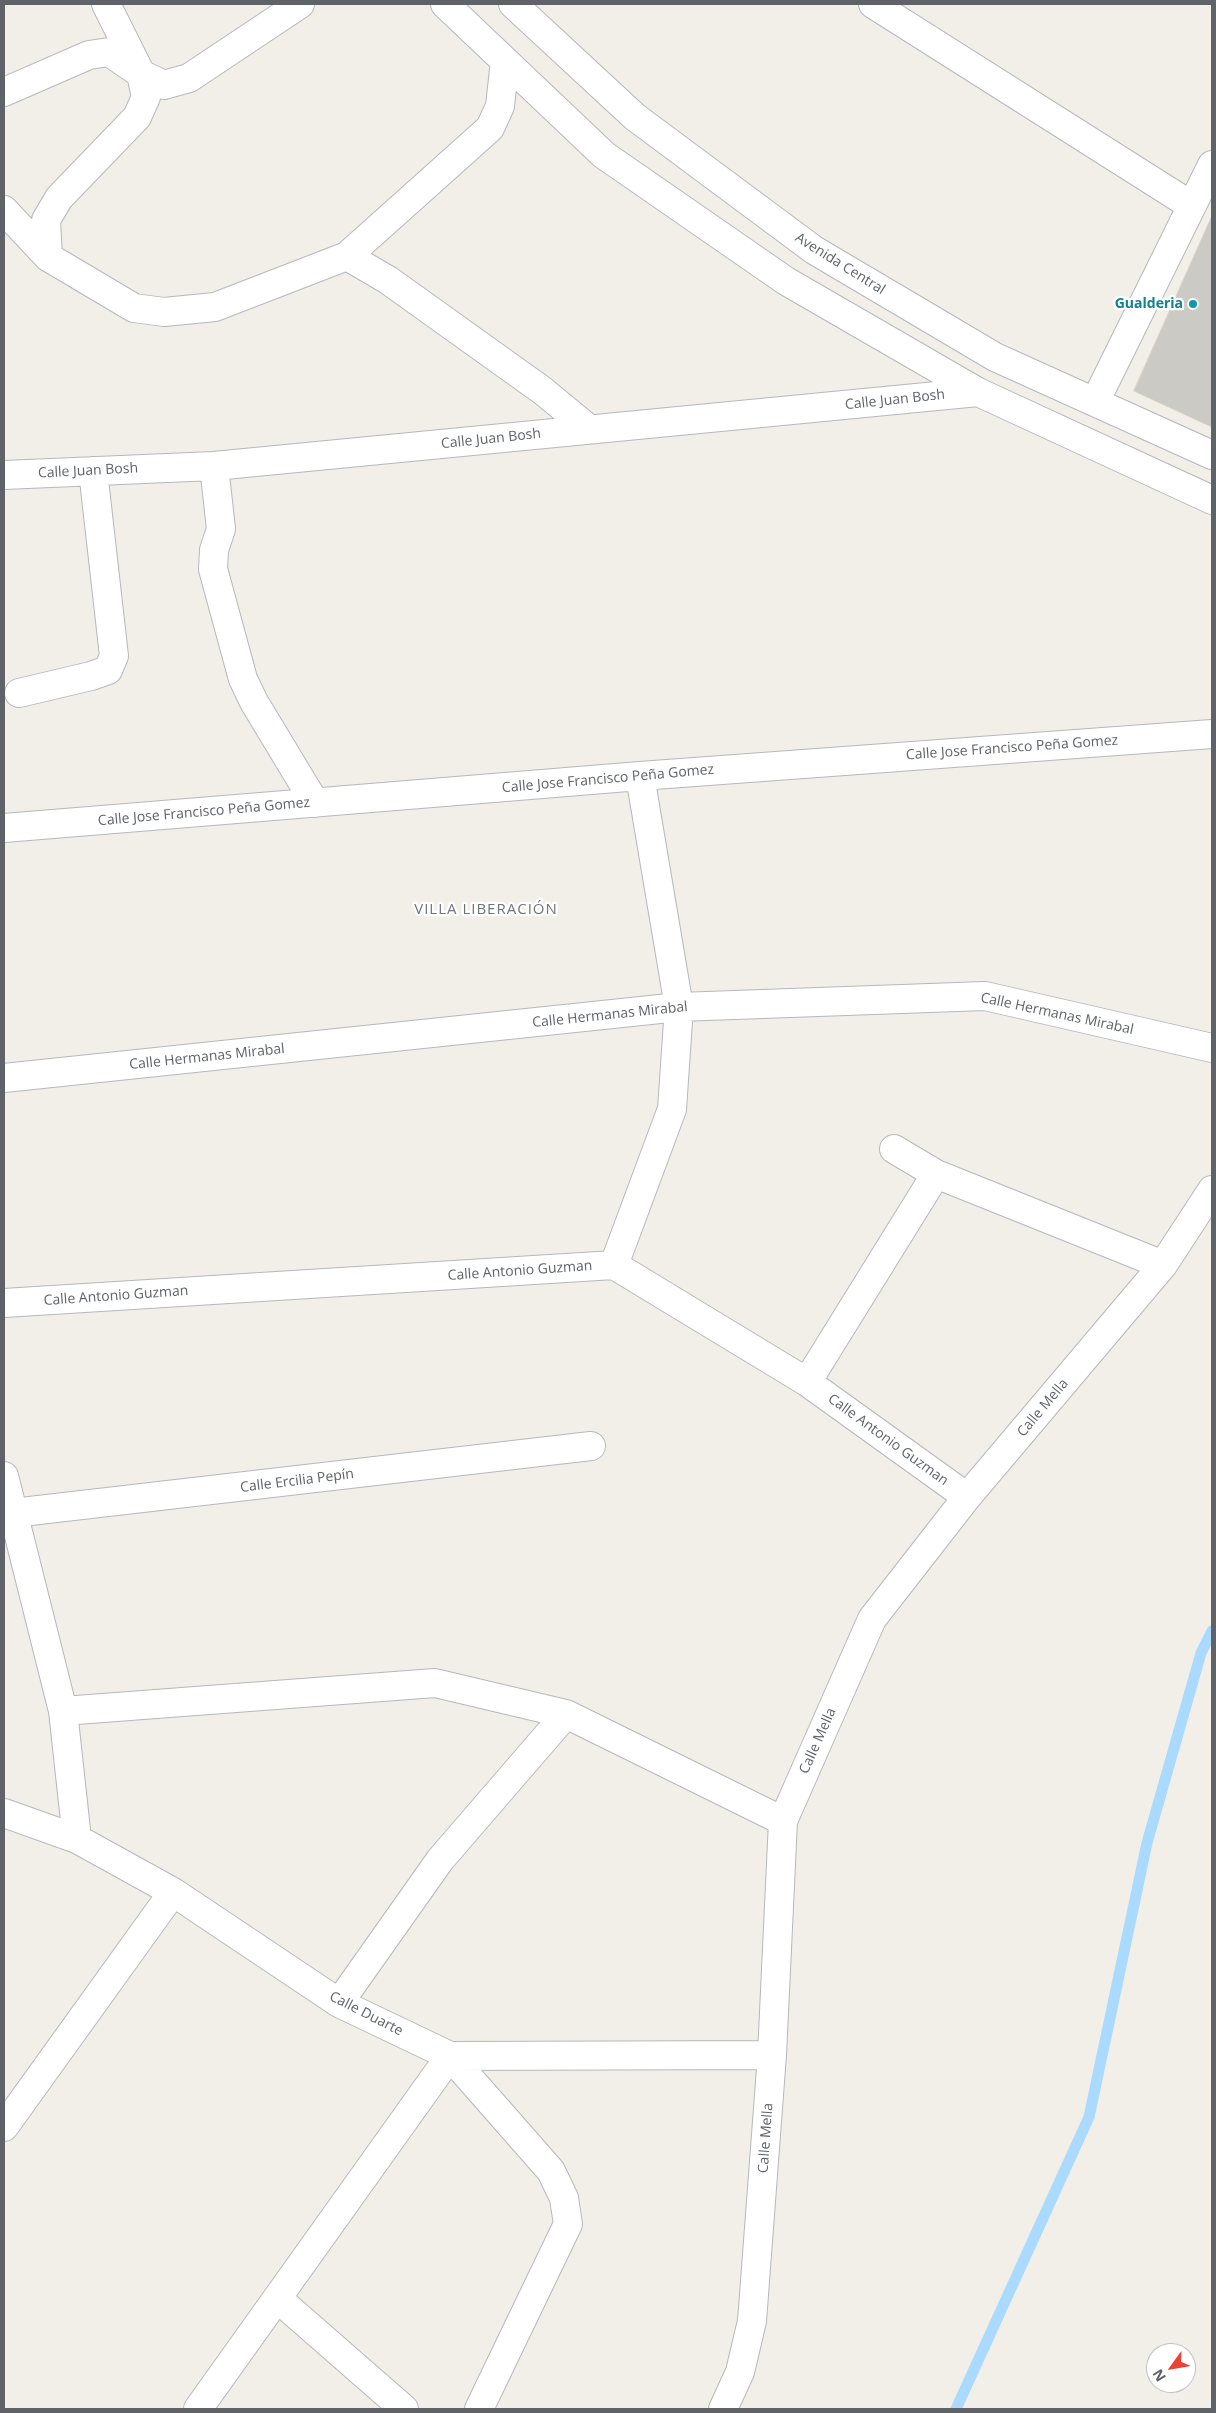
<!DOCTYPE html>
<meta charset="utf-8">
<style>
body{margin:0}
#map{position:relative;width:1216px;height:2413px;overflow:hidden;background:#f1efe8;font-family:"Open Sans",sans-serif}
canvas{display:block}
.frame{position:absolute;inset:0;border:5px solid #5f6368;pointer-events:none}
.north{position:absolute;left:1146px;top:2343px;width:50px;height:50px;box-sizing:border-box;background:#fff;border:1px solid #bfc1c3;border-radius:50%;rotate:238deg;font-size:14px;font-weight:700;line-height:20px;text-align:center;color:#5f6368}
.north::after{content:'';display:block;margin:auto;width:18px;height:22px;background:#ea4335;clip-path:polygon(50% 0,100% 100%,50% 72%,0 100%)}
</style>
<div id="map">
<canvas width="1216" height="2413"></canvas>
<div class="frame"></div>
<div class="north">N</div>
</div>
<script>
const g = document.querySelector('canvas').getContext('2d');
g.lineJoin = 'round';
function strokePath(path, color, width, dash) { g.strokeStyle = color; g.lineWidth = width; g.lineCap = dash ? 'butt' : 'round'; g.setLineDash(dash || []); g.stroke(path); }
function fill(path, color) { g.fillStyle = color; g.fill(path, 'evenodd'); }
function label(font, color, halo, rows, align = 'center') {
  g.font = font + ' "Open Sans",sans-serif'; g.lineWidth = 4.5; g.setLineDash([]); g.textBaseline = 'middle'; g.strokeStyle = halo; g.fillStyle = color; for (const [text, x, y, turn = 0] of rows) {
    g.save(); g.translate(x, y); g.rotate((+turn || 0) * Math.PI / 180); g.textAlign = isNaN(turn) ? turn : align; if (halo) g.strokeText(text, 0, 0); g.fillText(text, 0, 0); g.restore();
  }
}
const stream = new Path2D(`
 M956,2409L1089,2117L1147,1843L1201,1653L1212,1631`);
const building = new Path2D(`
 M1212,216V427L1134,391Z`);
const minor = new Path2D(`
 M106,4L141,74L164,85L189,78L300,4
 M445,4L604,155L786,281L978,392L1212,500
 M513,4L635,117L814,250L995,357L1212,455
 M873,4L1192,206
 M4,92L89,55L109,52L141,74L146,97L137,117L59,198L46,220L48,257
 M4,210L48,257L134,308L164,312L215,307L347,256L388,280L543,391L589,429
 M347,256L490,128L500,106L505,61
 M1095,402L1212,165
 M214,466L221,529L214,550L213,569L243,679L254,702L315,803
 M4,475L214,466L978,392
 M19,693L91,676L108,670L114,656L93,471
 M4,828L640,776L1212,734
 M4,1078L679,1007L985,996L1212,1048
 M894,1149L936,1174L1163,1265
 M614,1265L672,1109L679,1007L640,776
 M4,1303L614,1265L807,1382L967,1497
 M807,1382L936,1174
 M4,1476L63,1711L77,1839
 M4,1514L591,1446
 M63,1711L435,1683L566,1714L783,1821
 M4,1813L77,1839L173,1892L339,2003L450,2056L772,2055
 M339,2003L440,1860L566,1714
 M4,2127L173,1892
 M277,2298L404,2409
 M198,2409L450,2056L551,2171L564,2198L568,2224L479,2409
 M723,2409L740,2372L752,2321L772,2055L783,1821L872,1619L967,1497L1163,1265L1212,1190`);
const markers = [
 [1193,304,5,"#0f9aa8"]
];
const streetNames = [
 ["Avenida Central",840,264,32],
 ["Calle Juan Bosh",895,400,-6],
 ["Calle Juan Bosh",491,439,-6],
 ["Calle Juan Bosh",88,471,-3],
 ["Calle Jose Francisco Peña Gomez",1012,748,-4],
 ["Calle Jose Francisco Peña Gomez",608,779,-5],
 ["Calle Jose Francisco Peña Gomez",204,812,-5],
 ["Calle Hermanas Mirabal",1057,1014,12],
 ["Calle Hermanas Mirabal",610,1015,-6],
 ["Calle Hermanas Mirabal",207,1057,-6],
 ["Calle Antonio Guzman",520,1271,-4],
 ["Calle Antonio Guzman",116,1296,-4],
 ["Calle Mella",1043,1408,-50],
 ["Calle Antonio Guzman",888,1440,36],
 ["Calle Ercilia Pepín",297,1481,-7],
 ["Calle Mella",818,1741,-66],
 ["Calle Duarte",366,2014,27],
 ["Calle Mella",766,2138,-86]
];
const cultureNames = [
 ["Gualderia",1183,304]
];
const neighbourhoodNames = [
 ["VILLA LIBERACIÓN",486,910]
];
strokePath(stream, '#aadaff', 11);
fill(building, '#cccac5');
strokePath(building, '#d6d1c6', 1);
strokePath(minor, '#b5b8bc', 30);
strokePath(minor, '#fff', 28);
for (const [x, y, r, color] of markers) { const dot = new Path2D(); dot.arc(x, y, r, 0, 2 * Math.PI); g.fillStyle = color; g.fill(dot); strokePath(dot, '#fff', 2); }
label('14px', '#5f6368', '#fff', streetNames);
label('bold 14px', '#0d838f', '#fff', cultureNames, 'right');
g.letterSpacing = '1px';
label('15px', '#70757a', '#fff', neighbourhoodNames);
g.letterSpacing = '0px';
</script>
